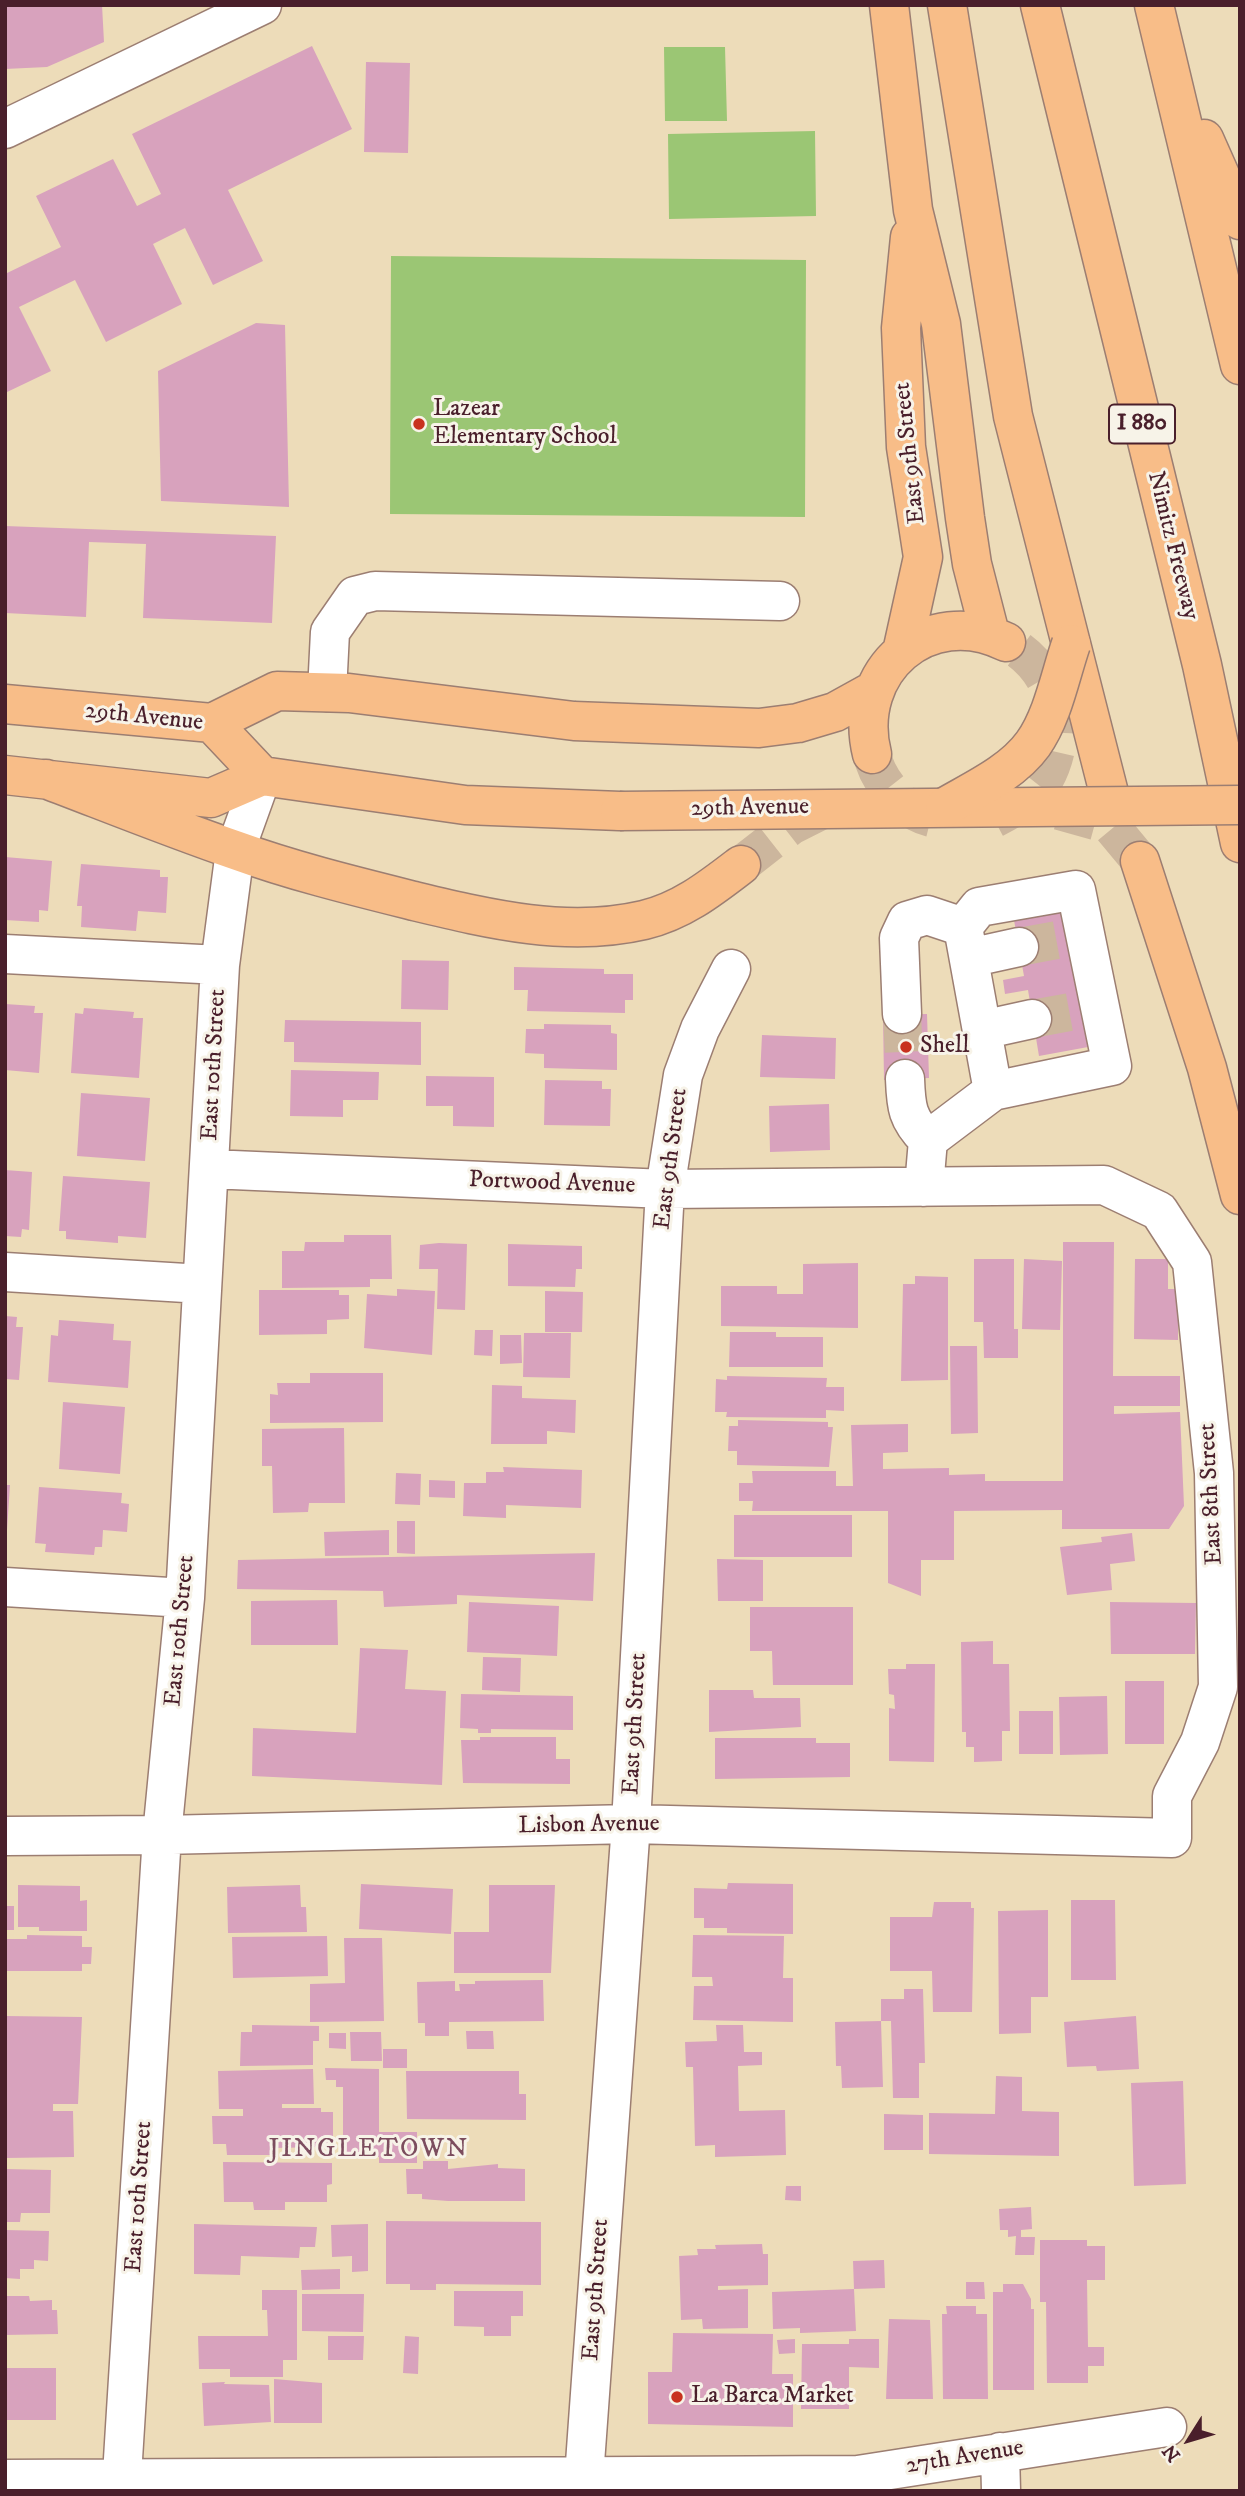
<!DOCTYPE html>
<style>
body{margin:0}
#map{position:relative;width:1245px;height:2496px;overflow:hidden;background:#eddcb9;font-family:"IM FELL DW Pica",serif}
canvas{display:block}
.frame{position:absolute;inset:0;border:7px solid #4a1f2b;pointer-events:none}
.north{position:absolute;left:1154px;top:2405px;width:70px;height:70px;-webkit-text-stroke:5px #f7f3e8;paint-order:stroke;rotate:233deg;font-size:19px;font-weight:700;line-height:28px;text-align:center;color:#4a1f2b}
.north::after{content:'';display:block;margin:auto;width:24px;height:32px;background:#4a1f2b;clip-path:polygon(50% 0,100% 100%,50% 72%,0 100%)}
</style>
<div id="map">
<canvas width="1245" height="2496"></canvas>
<div class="frame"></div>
<div class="north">N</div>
</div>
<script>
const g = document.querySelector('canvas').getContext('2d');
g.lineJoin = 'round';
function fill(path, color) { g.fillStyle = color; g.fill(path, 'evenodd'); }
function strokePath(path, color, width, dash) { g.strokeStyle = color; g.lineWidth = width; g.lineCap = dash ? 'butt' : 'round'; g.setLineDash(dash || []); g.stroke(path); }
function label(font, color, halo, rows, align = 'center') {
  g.font = font + ' "IM FELL DW Pica",serif'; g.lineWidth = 6; g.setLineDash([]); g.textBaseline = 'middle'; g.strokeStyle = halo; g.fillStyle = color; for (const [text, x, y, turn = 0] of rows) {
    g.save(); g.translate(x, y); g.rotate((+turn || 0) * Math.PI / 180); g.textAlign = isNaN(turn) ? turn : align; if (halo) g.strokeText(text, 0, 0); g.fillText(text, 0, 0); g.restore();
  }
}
const green = new Path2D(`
 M664,47H725L727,121H665Z
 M815,131L816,216L669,219L668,134Z
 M391,256L806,260L805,517L390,514Z`);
const building = new Path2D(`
 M5,5H102L104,42L47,67L5,69Z
 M312,46L352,129L228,190L263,261L213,285L185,228L153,244L182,304L106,342L75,280L19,307L51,371L5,393V274L61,247L36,196L113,159L137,206L161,194L132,134Z
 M366,62L410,63L408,153L364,152Z
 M256,323L285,325L289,507L161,501L158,371Z
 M5,526L276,536L272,623L143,618L146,544L89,542L86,617L5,613Z
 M5,857L52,861L48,911L39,910V922L5,920Z
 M81,864L160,870V877H168L166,913L138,911L136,931L81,927L82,906H77Z
 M1061,900L1088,1047L1039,1056L1028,990L1005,994L1003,980L1024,976L1012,909Z
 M402,960L449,961L448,1010L401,1009Z
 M514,967L604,969V974H633V1000H625V1013L527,1011L528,990H514Z
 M5,1004L35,1006L34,1013H43L39,1073L5,1070Z
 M84,1008L134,1012L133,1018H143L139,1078L71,1073L75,1013L83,1014Z
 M927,1014L929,1078L884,1080L883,1015Z
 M285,1020L421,1022V1065L294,1062V1042H284Z
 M544,1024L611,1025V1033L617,1034V1070L544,1068V1054L525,1053L526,1029H544Z
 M762,1035L836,1038L835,1079L760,1077Z
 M291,1070L379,1072L378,1100H343V1117L290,1116Z
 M426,1076L494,1077V1127L453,1126V1106H426Z
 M545,1080L602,1081V1089H611L610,1126L544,1125Z
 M81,1093L150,1098L145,1161L77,1156Z
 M829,1104L830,1150L770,1152L769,1106Z
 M5,1170L32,1172L29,1230L22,1229L21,1237L5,1236Z
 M63,1176L150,1182L146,1238L118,1236V1243L66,1239V1231H59Z
 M344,1235H391L392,1279H370V1287L282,1288V1251H304L305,1242H344Z
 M1063,1242H1114L1113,1376H1180V1406H1114V1414L1180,1412L1184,1506L1169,1529H1062V1510L954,1511V1560H921V1596L888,1583V1511H752L753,1501H739V1483H753L752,1471H836V1486H853L851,1425L908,1424V1452L883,1453V1469L949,1468V1475L985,1474V1481H1063Z
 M439,1243L467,1244L465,1310L437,1309L438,1269H419L420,1245Z
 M508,1244L582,1246V1269H576L575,1287L508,1286Z
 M974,1259H1014V1329H1018V1358H984L983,1322H974Z
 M1024,1259L1062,1261L1060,1330L1022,1329Z
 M1135,1259H1168V1289H1178V1340L1134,1339Z
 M858,1263V1328L721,1326V1286H777V1294H803V1264Z
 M915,1276L948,1277V1380L901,1381L903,1284H915Z
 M397,1289L435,1291L432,1355L364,1348L367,1294L397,1296Z
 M259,1290H339V1295H349V1319L327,1320V1334L259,1335Z
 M545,1291L583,1292L582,1332H545Z
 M5,1316L17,1317L16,1327H23L19,1380L5,1379Z
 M59,1320L114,1324L113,1340L131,1341L128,1388L48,1382L51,1335L58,1336Z
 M475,1330H493L492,1356L474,1355Z
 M730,1332H776V1337H823V1367H729Z
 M524,1333H571L570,1378L523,1377Z
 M500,1335H521L522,1363L500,1364Z
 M950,1346H977L978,1433L951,1434Z
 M310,1373H383V1422L270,1423V1394L278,1395L277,1383H310Z
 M727,1376L827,1378L826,1387H844V1411L826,1410V1418L726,1417L727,1412H715L716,1379L727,1380Z
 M492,1385L522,1386V1398L576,1400L575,1433L547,1431V1444H491Z
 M63,1402L125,1407L120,1474L59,1469Z
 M738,1420L828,1422V1427H833L829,1467L737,1465V1451H728L729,1426H738Z
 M344,1428L345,1503H309L308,1512L273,1513L272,1466H262V1429Z
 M503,1467L582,1470L581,1508L506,1505V1518L463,1516L464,1483H486V1472H504Z
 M396,1473L421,1474L420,1505L395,1504Z
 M429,1480L455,1481V1498L429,1497Z
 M5,1485H10L7,1530H5Z
 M39,1487L122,1493L121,1503L129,1504L127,1532L103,1530L102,1547H95L94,1555L45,1552L46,1544L35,1543Z
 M734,1515H852V1557H734Z
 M397,1521H415V1554L397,1553Z
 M389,1530V1555L325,1556L324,1532Z
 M1132,1533L1135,1561L1110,1564L1112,1590L1067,1595L1060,1547L1102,1542L1101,1537Z
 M595,1553L593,1601L457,1595V1604L384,1607L383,1591L237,1589L238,1560Z
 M717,1559L763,1560V1601H718Z
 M337,1600L338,1645H251V1601Z
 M469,1602L559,1606L557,1656L467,1652Z
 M1110,1602L1196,1603L1195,1654H1111Z
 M750,1607H853V1685H773L772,1651H750Z
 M993,1641V1664H1009L1010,1731H1002V1761L974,1762V1747H966V1732H962L961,1642Z
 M360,1648L408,1650L405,1689L446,1691L442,1785L252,1776L253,1728L356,1733Z
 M483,1657L521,1658L520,1692L482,1690Z
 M906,1664H935L934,1762L889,1761V1708L895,1709L894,1695L889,1694L888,1669H906Z
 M1125,1681H1164V1744H1125Z
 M709,1690H753L754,1698H800L801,1727L709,1732Z
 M461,1694L573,1696V1730L491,1729V1733H478V1729L460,1728Z
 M1107,1696L1108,1754L1060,1755L1059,1697Z
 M1019,1711H1053V1754H1019Z
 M480,1737H556V1759H570V1784L463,1783L461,1740H480Z
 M715,1738H816V1743H850V1777L715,1779Z
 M728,1883L793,1884V1934L727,1933V1928H704V1918H694V1888L727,1889Z
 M361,1884L453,1889L451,1934L359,1929Z
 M18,1885L80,1886V1901L87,1900V1931H39V1927H18Z
 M300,1885L301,1907H306L307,1932L228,1933L227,1887Z
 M489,1885H555L551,1973H454V1932H489Z
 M1071,1900H1115L1116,1980H1071Z
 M934,1902H971V1908H974L972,2012H933L932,1971H890V1917H932Z
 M5,1906H14V1930H5Z
 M1048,1910V1997H1031V2033L999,2034L998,1911Z
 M27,1935L82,1936V1947H92L91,1964H82V1971H5V1939H27Z
 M693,1935L784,1936L783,1978H793V2022L693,2020L694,1986H713L712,1977H692Z
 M327,1936L328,1976L233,1978L232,1937Z
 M344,1938H382L384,2021L310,2022V1984L345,1983Z
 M543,1980L544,2021L449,2022V2036H425V2023H418L417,1982L455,1981V1991H460L459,1984H475V1981Z
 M904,1989H923L925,2063H919V2098H893L891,2021H881V1999H904Z
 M5,2016L82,2017L78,2104H53V2111H73L74,2157L5,2158Z
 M1136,2016L1139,2069L1097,2071L1096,2066L1067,2067L1064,2022Z
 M881,2021L883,2087L842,2088L841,2066H836L835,2022Z
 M252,2025L319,2026V2041H313V2065L240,2066L241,2032H252Z
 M716,2025H743L744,2052H762V2065L738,2066L739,2111L785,2110L786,2155L715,2157V2145L695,2146L693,2067H686L685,2042L717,2041Z
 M466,2031H493L494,2049H467Z
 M350,2032H381L382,2061H351Z
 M329,2033H346V2049L329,2048Z
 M383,2049H407V2068H383Z
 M325,2068L379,2069V2132H417V2163H379V2157L343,2156V2087H336V2080H326Z
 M313,2069L314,2104H282V2108H321V2112H333V2144H324L325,2147L273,2148V2155H227L226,2144H213L212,2116H243V2109H219L218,2071Z
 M406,2071H519V2094H526V2120L407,2119Z
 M996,2076L1022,2077V2111L1059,2112V2156L929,2154V2113L995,2114Z
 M1183,2081L1186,2184L1134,2186L1131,2083Z
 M884,2114L923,2115V2150H884Z
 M423,2161H448V2169L498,2164V2168L525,2169V2201H448L422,2199V2194H407L406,2169H423Z
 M223,2162L332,2163V2184L327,2185V2202H285V2210H254L253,2202H224Z
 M5,2169L51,2170L50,2213H21L20,2222H5Z
 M786,2186H801V2201L785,2200Z
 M1031,2207L1032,2229L1021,2230V2237H1035L1034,2255H1015L1016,2236L1008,2237V2230H1000L999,2209Z
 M386,2221L541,2222V2285L436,2284V2290H410V2284H386Z
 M194,2224L317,2227L315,2247H300L299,2258L241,2256L240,2275L194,2274Z
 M368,2224V2271L352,2272V2256L332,2257L331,2225Z
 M5,2230L49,2231L48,2261L34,2260V2269H20V2279L5,2278Z
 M1040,2240H1087V2246H1105V2280H1087L1088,2347H1104V2366H1088V2383H1047L1046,2302H1040Z
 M762,2244L763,2254H768V2285L718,2286V2290L748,2289V2328L703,2329L702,2319L681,2320L679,2256L698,2255L697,2249H716L715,2245Z
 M884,2260L885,2288L854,2289L853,2261Z
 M340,2269V2289L302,2290L301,2270Z
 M966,2282H984L985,2299H966Z
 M1003,2284H1023L1031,2299V2309H1034V2390H993V2292H1003Z
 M854,2289L856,2331L800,2333V2328L773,2329L772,2292Z
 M262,2290H297V2360H283V2377H230V2369H199L198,2336H268L267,2310H262Z
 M454,2291H523V2316H511V2336H484V2327L454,2326Z
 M302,2294H364L363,2332L302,2331Z
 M5,2296H29L30,2301L52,2300V2310H57L58,2334L5,2335Z
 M946,2306H976V2314H987L988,2399H943L942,2314H947Z
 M889,2319L930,2320L933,2399H886Z
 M673,2333L773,2334L772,2374H793V2427L648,2424V2372H672Z
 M328,2336H364L363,2360H328Z
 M405,2336L419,2337L418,2374L403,2373Z
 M795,2339V2353L779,2354L777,2340Z
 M849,2339H879V2368L849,2367V2409H801L802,2344H849Z
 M5,2368H56V2420H5Z
 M274,2379L322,2383V2423H274Z
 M225,2382L224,2384L269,2385L271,2422L204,2426L202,2383Z`);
const minorTunnel = new Path2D(`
 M1019,947L1068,938
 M902,1014L905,1079
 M1032,1019L1081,1010`);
const majorTunnel = new Path2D(`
 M872,754C877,781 903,811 931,818
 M994,819C1013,809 1034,798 1045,779C1072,730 1056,668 1006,642
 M741,865L791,826L835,804`);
const highwayTunnel = new Path2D(`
 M1059,811L1110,825L1140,861`);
const minor = new Path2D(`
 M5,129L262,5
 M327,692L330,632L355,596L375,591L780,601
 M5,954L220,965
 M969,958L1019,947
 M902,1014L899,938L907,921L927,915L963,927
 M982,1030L1032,1019
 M905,1079C906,1107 907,1119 928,1140
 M924,1187L928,1140L993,1091L963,927L979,907L1076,890L1112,1066L993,1091
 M5,1272L202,1284
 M5,1587L185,1598
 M5,1836L162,1835L631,1824L1172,1838V1796L1200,1742L1218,1687L1214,1473L1192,1262L1159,1211L1104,1185L665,1189L210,1169
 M1000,2452L1001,2491
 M5,2479L858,2475L1167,2427
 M121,2491L162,1835L185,1598L220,965L235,851L262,776
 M583,2491L631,1824L665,1189L683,1075L700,1029L731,969`);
const major = new Path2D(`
 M889,5L913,210L941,324L965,518L972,564L990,634
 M902,652L923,557L906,447L901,328L910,237
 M5,704L212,723L262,776
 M212,723L277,691L349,693L574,721L759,728L798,723L835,712L873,691
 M872,754C851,671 928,603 1006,642
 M5,775L211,798L262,776L465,805L620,811
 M46,779C109,803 171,828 235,850C293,871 354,886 414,901C489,919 567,938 644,920C682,911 711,888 741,865`);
const highway = new Path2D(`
 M947,5L1013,416L1112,805
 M1040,5L1202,665L1240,843
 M1154,5L1240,365
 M1204,139L1240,220
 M1140,861L1207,1068L1240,1195`);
const majorBridge = new Path2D(`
 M620,811L1240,805`);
const highwayBridge = new Path2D(`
 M945,807C974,790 1012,773 1033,744C1053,716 1060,676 1071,644`);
const markers = [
 [419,424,7,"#c8321e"],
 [906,1047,7,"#c8321e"],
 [677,2397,7,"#c8321e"]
];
const shields = [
 [1142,424,66]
];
const shieldNames = [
 ["I 880",1142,424]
];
const poiNames = [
 ["Lazear",433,410],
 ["Elementary School",433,438],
 ["Shell",920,1047],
 ["La Barca Market",691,2397]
];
const streetNames = [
 ["East 9th Street",911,453,-96],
 ["Nimitz Freeway",1172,546,76],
 ["29th Avenue",144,718,6],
 ["29th Avenue",750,809,-1],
 ["East 10th Street",215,1065,-87],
 ["East 9th Street",672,1159,-83],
 ["Portwood Avenue",552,1184,2],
 ["East 8th Street",1212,1494,-93],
 ["East 10th Street",181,1631,-85],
 ["East 9th Street",636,1724,-87],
 ["Lisbon Avenue",589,1826,-1],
 ["East 10th Street",140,2197,-86],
 ["East 9th Street",597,2290,-86],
 ["27th Avenue",965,2458,-9]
];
const neighbourhoodNames = [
 ["JINGLETOWN",369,2151]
];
fill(green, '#9bc674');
fill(building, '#d8a2bd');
strokePath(minorTunnel, '#ccb69d', 38, [38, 19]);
strokePath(majorTunnel, '#ccb69d', 38, [38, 19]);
strokePath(highwayTunnel, '#ccb69d', 38, [38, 19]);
strokePath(minor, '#9c7e72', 41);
strokePath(major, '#9c7e72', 41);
strokePath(highway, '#9c7e72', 41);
strokePath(minor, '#fff', 38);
strokePath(major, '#f8bd88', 38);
strokePath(highway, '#f8bd88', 38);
strokePath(majorBridge, '#9c7e72', 41, []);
strokePath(highwayBridge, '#9c7e72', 41, []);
strokePath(majorBridge, '#f8bd88', 38);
strokePath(highwayBridge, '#f8bd88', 38);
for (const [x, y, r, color] of markers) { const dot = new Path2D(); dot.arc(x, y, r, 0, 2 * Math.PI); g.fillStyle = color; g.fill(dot); strokePath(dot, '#f7f3e8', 2.5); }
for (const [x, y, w] of shields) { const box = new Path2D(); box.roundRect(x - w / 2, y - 19.5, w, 39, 5); g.fillStyle = '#f7f3e8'; g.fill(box); strokePath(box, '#4a1f2b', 2); }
label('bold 23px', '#4a1f2b', null, shieldNames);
label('24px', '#4a1f2b', '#f7f3e8', poiNames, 'left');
label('24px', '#4a1f2b', '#f7f3e8', streetNames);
g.letterSpacing = '2px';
label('26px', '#7c4d5e', '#f7f3e8', neighbourhoodNames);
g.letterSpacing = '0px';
</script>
